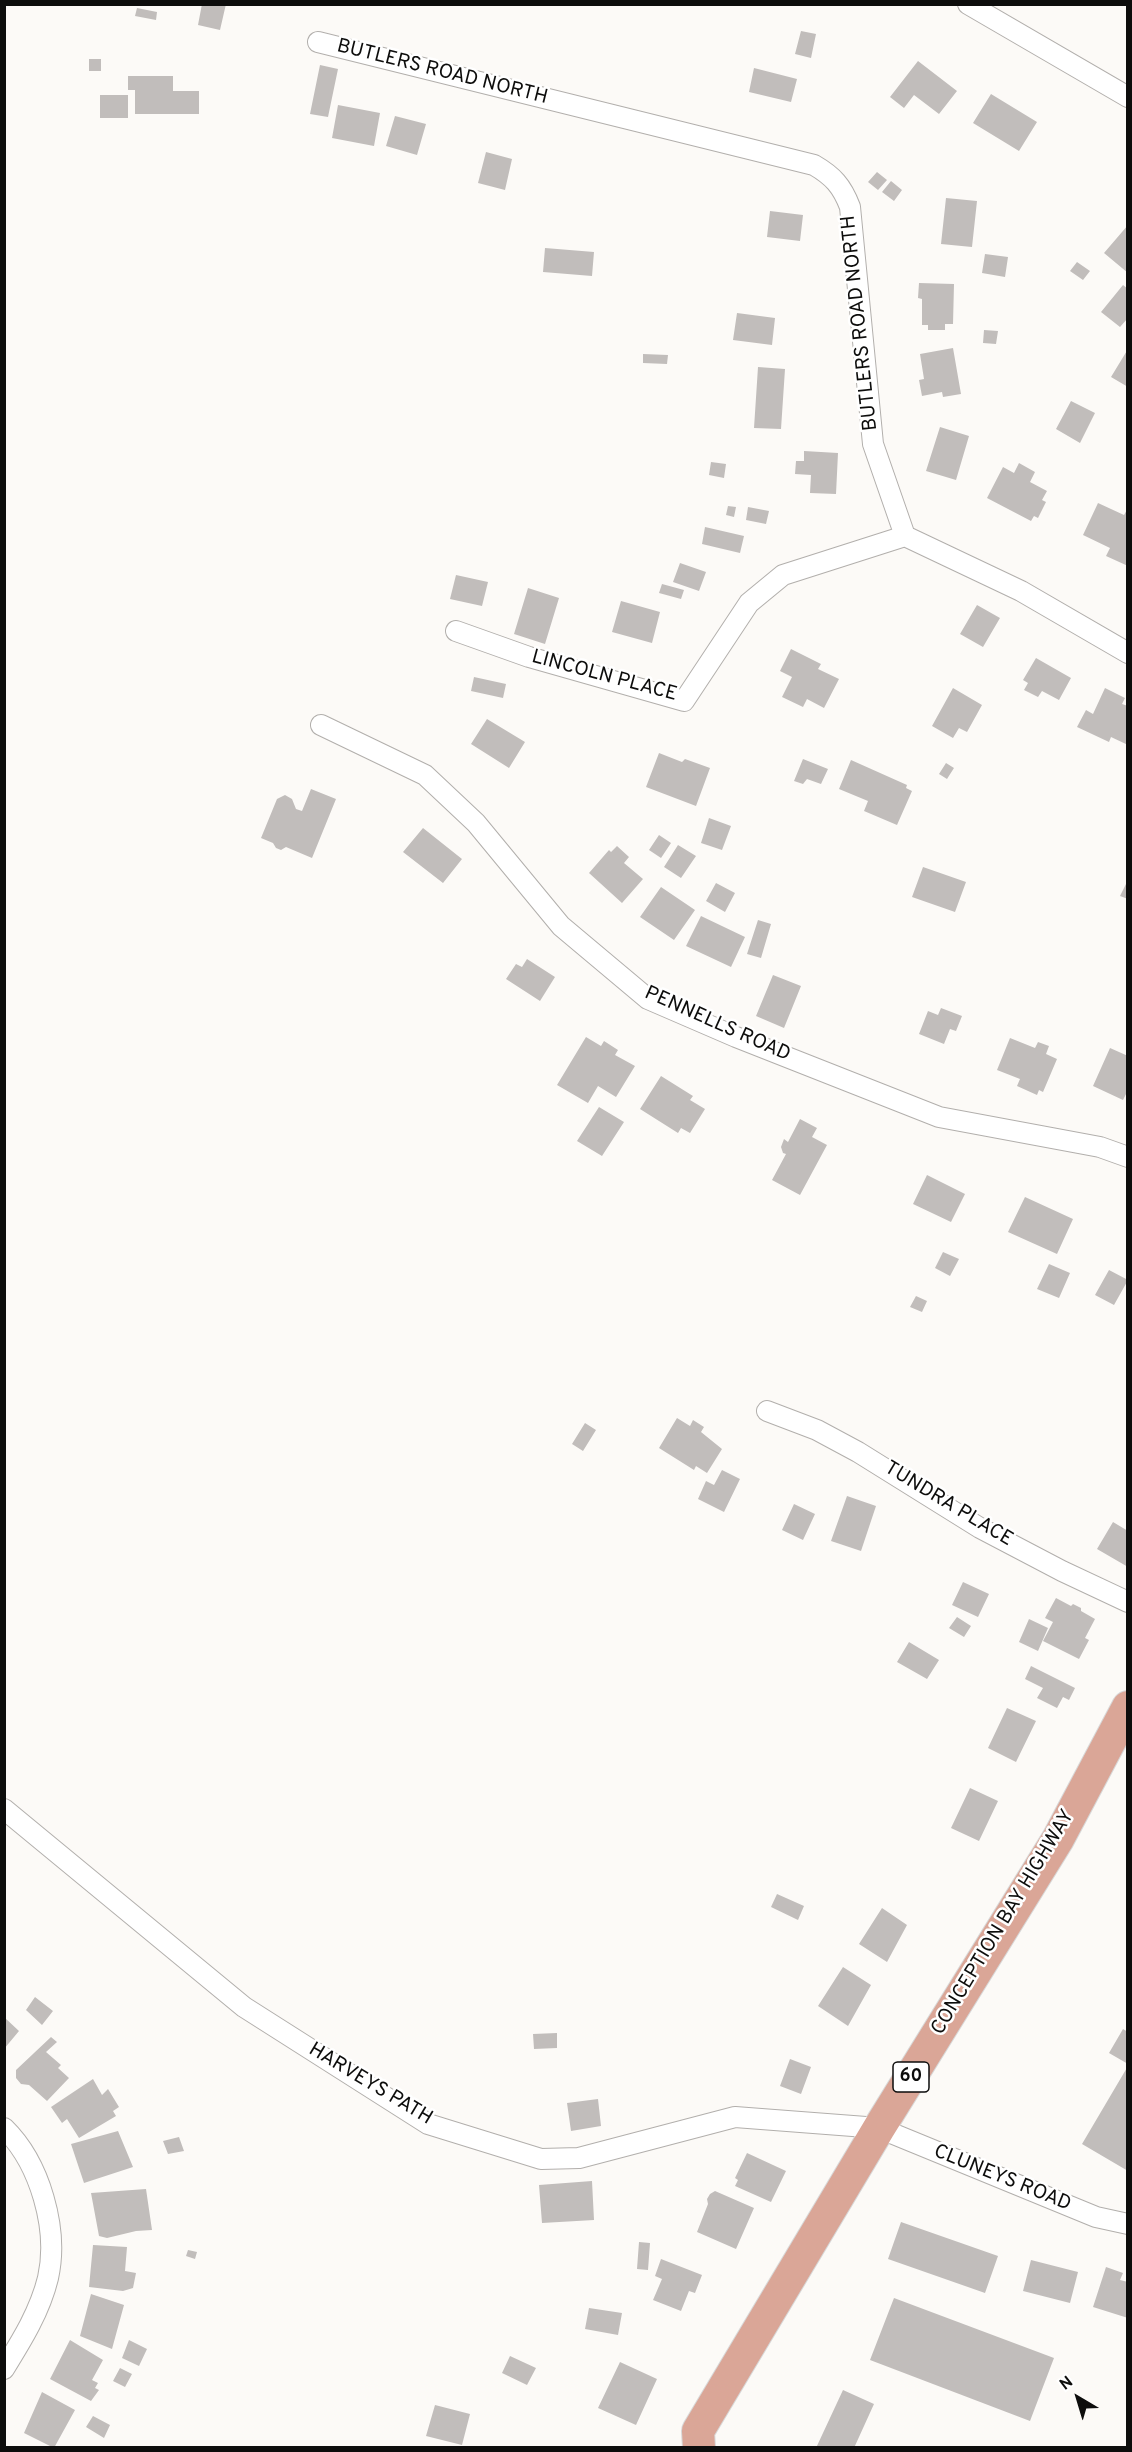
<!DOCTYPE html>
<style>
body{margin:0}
#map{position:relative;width:1132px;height:2452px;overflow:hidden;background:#fcfaf7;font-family:Overpass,sans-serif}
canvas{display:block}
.frame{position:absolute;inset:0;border:6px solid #0d0d0c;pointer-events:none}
.north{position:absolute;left:1048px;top:2368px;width:60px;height:60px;-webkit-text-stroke:4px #fff;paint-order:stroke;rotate:322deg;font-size:16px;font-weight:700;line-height:24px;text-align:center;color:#0d0d0c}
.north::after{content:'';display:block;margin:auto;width:21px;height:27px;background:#0d0d0c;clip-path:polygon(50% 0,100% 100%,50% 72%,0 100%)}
</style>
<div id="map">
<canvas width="1132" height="2452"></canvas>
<div class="frame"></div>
<div class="north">N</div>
</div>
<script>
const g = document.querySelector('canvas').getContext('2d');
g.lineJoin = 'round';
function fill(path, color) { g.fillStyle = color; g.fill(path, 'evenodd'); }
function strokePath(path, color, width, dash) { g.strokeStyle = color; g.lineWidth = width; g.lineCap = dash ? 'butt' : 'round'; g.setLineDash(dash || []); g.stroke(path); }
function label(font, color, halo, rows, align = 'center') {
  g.font = font + ' Overpass,sans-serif'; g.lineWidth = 5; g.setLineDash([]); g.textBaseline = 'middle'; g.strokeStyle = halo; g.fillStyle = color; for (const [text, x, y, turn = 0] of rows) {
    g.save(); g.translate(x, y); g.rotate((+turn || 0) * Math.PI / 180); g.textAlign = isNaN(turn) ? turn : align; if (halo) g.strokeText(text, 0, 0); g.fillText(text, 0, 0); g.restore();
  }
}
const building = new Path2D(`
 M202,4H226L220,30L198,25Z
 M137,8L157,12L156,20L135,16Z
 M801,31L816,34L811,58L795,54Z
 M89,59H101V71H89Z
 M918,61L957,91L939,114L914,95L904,108L890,97Z
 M320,65L338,69L328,117L310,114Z
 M754,68L797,79L791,102L749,92Z
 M128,76H173V91H199V114H135V90H128Z
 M991,94L1037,122L1019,151L973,123Z
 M100,95H128V118H100Z
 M338,105L380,113L374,146L332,138Z
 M395,116L426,124L417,155L386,146Z
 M486,152L512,159L505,190L478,183Z
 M877,172L887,180L878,190L868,182Z
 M891,181L902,190L894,201L882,192Z
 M946,198L977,201L972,247L941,244Z
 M770,211L803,215L800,241L767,237Z
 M1128,225V273L1104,253Z
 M545,248L594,252L592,276L543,272Z
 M985,254L1008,257L1005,277L982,273Z
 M1077,262L1090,271L1083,280L1070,271Z
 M919,283L954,284L953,324H945V330H928V325H922V299L918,298Z
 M1123,285L1128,289V318L1120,327L1101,312Z
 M737,313L775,318L772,345L733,340Z
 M984,330L998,331L996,344L983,343Z
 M953,348L961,394L943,397L942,392L922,396L919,380L924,379L920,354Z
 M1128,349V387L1111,377Z
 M643,354L668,355L667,364L643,363Z
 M758,367L785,369L781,429L754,428Z
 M1071,401L1095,413L1080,443L1056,429Z
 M940,427L969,436L956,480L926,471Z
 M804,451L838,453L836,494L810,493L811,475L795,474L796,461H804Z
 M711,462L726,464L724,478L709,475Z
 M1019,463L1035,472L1030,482L1047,491L1042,500L1046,502L1038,518L1034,516L1031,521L987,498L1003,467L1014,473Z
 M1098,503L1124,515L1128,508V566L1106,556L1110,548L1083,535Z
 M728,506L736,507L734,517L726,515Z
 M748,507L769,511L766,524L746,520Z
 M705,527L744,536L740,553L702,544Z
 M680,563L706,572L699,591L673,582Z
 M456,575L488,582L482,606L450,599Z
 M662,584L684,590L681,599L659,593Z
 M528,588L559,598L545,644L514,634Z
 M621,601L660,612L652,643L612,632Z
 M977,605L1000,618L983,647L960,634Z
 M791,649L821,664L818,669L839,679L824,708L807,699L803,707L782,697L792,677L780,671Z
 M1036,658L1071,678L1059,700L1042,691L1038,697L1024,690L1028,683L1023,680Z
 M474,677L506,684L503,698L471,691Z
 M953,688L982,705L967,732L959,728L953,738L932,726Z
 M1105,688L1125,698L1122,704L1128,706V745L1111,737L1109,742L1077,727L1086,710L1093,714Z
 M487,719L525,742L509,768L471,744Z
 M659,753L682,762L685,759L710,768L696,806L646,787Z
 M803,759L828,769L821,784L807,779L803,784L794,781Z
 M851,760L907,785L906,788L912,791L897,825L864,811L868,801L839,789Z
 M946,763L954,768L947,779L939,774Z
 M311,789L336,799L312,858L286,847L281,850L276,848L273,843L261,838L277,799L285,795L292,799L296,809L302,811Z
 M709,818L731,826L722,850L701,843Z
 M423,828L462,859L443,883L403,852Z
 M659,835L671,843L661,858L649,850Z
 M678,845L696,856L681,878L664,867Z
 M617,846L629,857L624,863L643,879L622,903L589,873L609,850L611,852Z
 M923,867L966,882L955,912L912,897Z
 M1128,880V899L1120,896Z
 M716,883L735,893L725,912L706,901Z
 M661,887L695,910L674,940L640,917Z
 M701,916L745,937L731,967L686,946Z
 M758,920L771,924L761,958L747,954Z
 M527,959L555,977L540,1001L506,979L516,964L522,967Z
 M773,975L801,986L784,1028L756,1016Z
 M941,1008L962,1016L956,1031L950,1029L944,1044L919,1034L928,1011L938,1015Z
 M586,1037L601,1046L604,1041L618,1050L615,1055L635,1066L616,1097L598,1086L588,1103L557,1085Z
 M1010,1038L1035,1048L1038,1042L1049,1046L1046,1054L1057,1059L1043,1092L1039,1090L1037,1095L1017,1086L1020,1079L997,1070Z
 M1110,1048L1128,1056V1090L1123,1100L1093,1086Z
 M661,1076L693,1096L690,1100L705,1109L690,1133L681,1128L678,1133L640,1109Z
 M599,1107L624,1122L602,1156L577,1141Z
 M800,1119L817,1128L812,1137L827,1145L800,1195L772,1180L786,1154L783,1153L781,1147L784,1139L788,1142Z
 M927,1175L965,1194L951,1222L913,1204Z
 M1025,1197L1073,1219L1057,1254L1008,1232Z
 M943,1252L959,1259L950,1276L935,1268Z
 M1049,1264L1070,1273L1059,1298L1037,1289Z
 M1109,1270L1128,1280L1114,1305L1095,1295Z
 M916,1296L927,1301L922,1312L910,1307Z
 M677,1418L690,1426L693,1420L704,1427L701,1432L722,1449L707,1473L696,1466L694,1470L659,1448Z
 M585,1423L596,1430L583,1451L572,1444Z
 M722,1470L740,1479L724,1512L698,1499L706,1481L714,1485Z
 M847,1496L876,1506L861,1551L831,1541Z
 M794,1504L815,1514L803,1540L782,1530Z
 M1113,1522L1128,1531V1567L1097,1549Z
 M963,1582L989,1594L978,1617L952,1605Z
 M1056,1598L1071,1606L1073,1604L1081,1608V1611L1095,1619L1085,1638L1089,1640L1079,1659L1043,1641L1053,1622L1045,1618Z
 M957,1617L971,1626L964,1637L949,1628Z
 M1029,1619L1048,1628L1038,1651L1019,1642Z
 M909,1642L939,1660L927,1679L897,1662Z
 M1031,1666L1075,1688L1069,1700L1063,1697L1057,1708L1037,1698L1043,1688L1025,1679Z
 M1007,1708L1036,1721L1016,1762L988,1748Z
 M970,1788L998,1801L979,1841L951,1828Z
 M777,1894L804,1906L798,1920L771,1907Z
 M882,1908L907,1925L887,1962L859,1944Z
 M843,1967L871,1985L848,2026L818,2006Z
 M35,1997L53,2011L42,2025L26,2010Z
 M4,2017L19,2031L4,2049Z
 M1123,2029L1128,2032V2064L1109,2053Z
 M557,2033V2048L534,2049L533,2034Z
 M51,2037L57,2042L46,2052L61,2065L58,2068L69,2078L47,2101L29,2085L21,2084L16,2078V2070Z
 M790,2059L811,2067L801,2094L780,2086Z
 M1128,2066V2171L1082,2144Z
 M93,2079L102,2095L108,2089L119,2107L113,2111L116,2116L79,2138L67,2119L62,2123L51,2107Z
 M598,2099L601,2126L571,2131L567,2103Z
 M118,2131L133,2167L84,2183L71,2144Z
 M179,2137L184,2151L168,2154L163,2141Z
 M747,2153L786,2171L771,2202L735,2186L738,2180L735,2178Z
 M592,2181L594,2220L542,2223L539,2185Z
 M146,2189L152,2230L136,2231L107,2238L99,2236L91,2193Z
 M715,2191L754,2208L736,2249L697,2232L708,2204L707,2199L710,2194Z
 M901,2222L998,2256L985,2293L888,2259Z
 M639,2242L650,2243L648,2270L637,2269Z
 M93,2245L127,2247L125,2271L136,2273L133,2288L123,2291L89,2287Z
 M188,2250L197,2252L195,2259L186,2256Z
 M661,2259L702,2275L695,2293L689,2291L681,2311L653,2300L662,2279L655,2276Z
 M1031,2260L1078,2272L1070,2303L1023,2291Z
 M1106,2267L1123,2273L1120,2280L1128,2282V2318L1093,2307Z
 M91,2294L124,2305L112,2349L80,2336Z
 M894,2298L1054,2358L1030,2421L870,2360Z
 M589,2308L622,2313L618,2335L585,2329Z
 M70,2340L103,2360L92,2380L98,2383L95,2388L99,2390L91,2401L50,2379Z
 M129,2340L147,2349L139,2366L122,2358Z
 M510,2356L536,2368L527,2385L502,2373Z
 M620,2362L657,2379L636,2425L598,2408Z
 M120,2368L132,2374L125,2387L113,2381Z
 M843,2390L874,2404L854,2448H816Z
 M42,2392L75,2410L54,2448L24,2433Z
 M435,2405L470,2414L462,2445L426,2436Z
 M93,2416L110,2425L104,2438L86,2427Z`);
const street = new Path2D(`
 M968,4L1128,97
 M318,42L814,165C833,176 842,186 850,207L873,444L905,536L1021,591L1128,653
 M456,631L529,657L684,701L749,603L783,575L905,536
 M321,725L425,775L476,823L561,926L648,999L736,1037L939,1117L1100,1147L1128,1157
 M767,1411L817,1430L858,1452L980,1528L1062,1571L1128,1602
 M4,1809L244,2007L428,2124L541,2159L579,2158L735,2117L879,2128L1096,2217L1128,2224
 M4,2128C40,2163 59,2229 48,2278C40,2311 22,2340 4,2369`);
const primary = new Path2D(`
 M699,2448L698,2431L879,2128L1058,1839L1128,1707`);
const shields = [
 [911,2077,36]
];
const shieldNames = [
 ["60",911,2077]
];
const streetNames = [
 ["BUTLERS ROAD NORTH",442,73,14],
 ["BUTLERS ROAD NORTH",861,323,-96],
 ["LINCOLN PLACE",604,677,15],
 ["PENNELLS ROAD",717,1025,24],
 ["TUNDRA PLACE",948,1505,31],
 ["CONCEPTION BAY HIGHWAY",1004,1923,-59],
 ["HARVEYS PATH",370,2085,31],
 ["CLUNEYS ROAD",1002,2179,22]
];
fill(building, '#c1bdbb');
strokePath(street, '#b2afac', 22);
strokePath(primary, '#d8d8d8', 34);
strokePath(street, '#fff', 20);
strokePath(primary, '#daa697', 32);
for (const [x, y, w] of shields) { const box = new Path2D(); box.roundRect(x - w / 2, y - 15, w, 30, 4.5); g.fillStyle = '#fff'; g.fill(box); strokePath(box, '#0d0d0c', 1.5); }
label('bold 18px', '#0d0d0c', null, shieldNames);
label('20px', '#0d0d0c', '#fff', streetNames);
</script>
